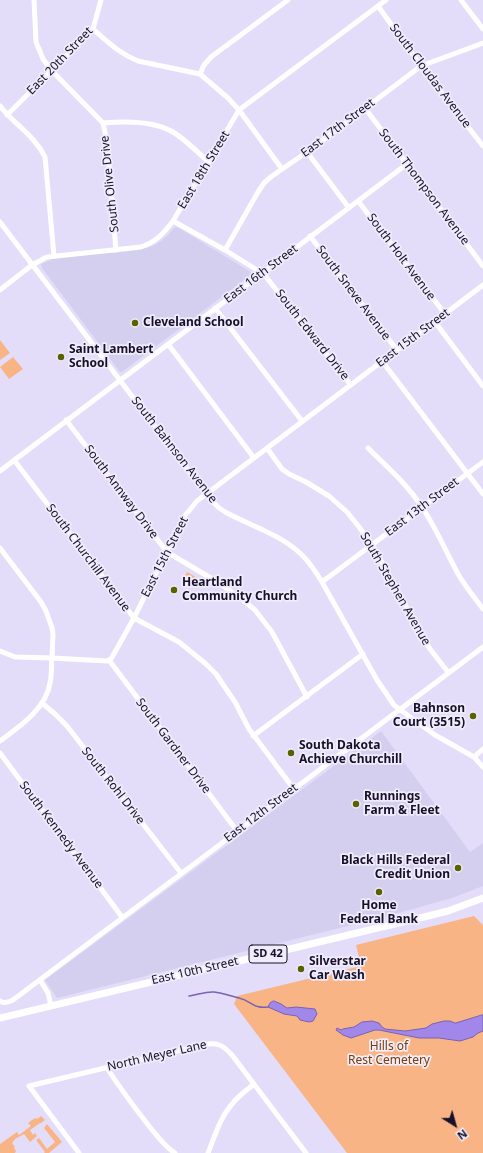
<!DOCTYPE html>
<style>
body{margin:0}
#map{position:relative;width:483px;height:1153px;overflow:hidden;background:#e3ddfa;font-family:"Noto Sans",sans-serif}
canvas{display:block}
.north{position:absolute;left:435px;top:1105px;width:40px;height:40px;-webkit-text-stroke:3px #efecfb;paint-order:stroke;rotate:143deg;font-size:11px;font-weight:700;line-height:16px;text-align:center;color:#18102a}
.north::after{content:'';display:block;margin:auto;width:14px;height:18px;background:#18102a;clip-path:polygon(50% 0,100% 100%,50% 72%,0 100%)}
</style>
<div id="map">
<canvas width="483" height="1153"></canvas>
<div class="north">N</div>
</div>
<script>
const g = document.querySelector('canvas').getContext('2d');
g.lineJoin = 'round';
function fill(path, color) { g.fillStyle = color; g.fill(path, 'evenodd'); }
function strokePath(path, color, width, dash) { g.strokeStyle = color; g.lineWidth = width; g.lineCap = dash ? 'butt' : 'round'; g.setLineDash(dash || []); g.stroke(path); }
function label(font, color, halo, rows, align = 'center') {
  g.font = font + ' "Noto Sans",sans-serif'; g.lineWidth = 3.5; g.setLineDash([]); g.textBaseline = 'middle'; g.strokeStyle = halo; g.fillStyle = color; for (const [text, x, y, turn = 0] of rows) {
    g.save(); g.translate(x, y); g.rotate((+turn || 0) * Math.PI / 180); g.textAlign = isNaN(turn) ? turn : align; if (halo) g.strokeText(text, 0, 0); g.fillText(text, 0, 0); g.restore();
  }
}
const built = new Path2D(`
 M177,227L251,272L252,274L122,372H120L42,268L41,264L53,259L60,257L123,252L146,248L155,245L161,241L167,236L174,228Z
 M381,731L470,852L483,843V886L452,898L384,917L57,998L45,980Z`);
const green = new Path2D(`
 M0,340L10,353L0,360Z
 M13,357L23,369L9,379L0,367Z
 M187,572L199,579L196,584L190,582L184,578Z
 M474,916L483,925V1153H347L234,1004L237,996L361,966L356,945Z
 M41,1116L45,1120L41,1123H40L30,1130L33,1135L35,1133L37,1136L30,1142L24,1134L17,1138H16L12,1143L15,1147L14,1148L16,1151L15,1153H0V1144L17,1132L19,1135L31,1126L28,1123L35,1118L37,1119Z
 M47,1124L62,1142L49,1153H44L45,1152L36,1140L39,1138L47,1149L55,1142L44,1128Z`);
const water = new Path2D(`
 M274,1001L281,1004L287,1008L296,1007L315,1009L317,1014L313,1021L309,1022L300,1020L297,1016L284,1014L268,1007L270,1003Z
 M483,1015V1031L478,1033L473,1037L460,1041L439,1038H419L379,1030H375L351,1038L343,1035L336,1030L337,1028L341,1030L343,1029L354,1027L362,1022L372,1021L379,1023L382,1027L385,1029L405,1031L426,1028L432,1024L444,1021H450L455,1023Z`);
const stream = new Path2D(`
 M189,996C197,995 207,991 214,992C222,993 231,996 239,998C252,1001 253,1009 268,1007`);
const minor = new Path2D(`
 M34,0L36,42L43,59L52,71L103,123L107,142L116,250
 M461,0L483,29
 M378,6L421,66L483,146
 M93,29C108,42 120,54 138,61L200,74L228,98L239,110L282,169
 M200,74L204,65L211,57L288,0
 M0,106C14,124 35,136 45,157L54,256
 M365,108L483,266
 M7,115L93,29L101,0
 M103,123C124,121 154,121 173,132C186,140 197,152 209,162
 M307,152L349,208
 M358,201L445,314
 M173,221L225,250L257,270L263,273L350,384
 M0,222L210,499L218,507L225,512C251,526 280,534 302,555C310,563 316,572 322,582L377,680L394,705L410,717L435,735L474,757L483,767
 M310,236L397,350
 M225,250L258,192L264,183L272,176L307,152L421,66L483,43
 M0,290L32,265L47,257L141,247C156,242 164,233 173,221L239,110L386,0
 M215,308L302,421
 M435,322L483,386
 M168,344L254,458
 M382,361L483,494
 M66,420L167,552L219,583L243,600L255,610L272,632L307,697
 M267,448L282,469L289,474L306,482L329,496L347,512L356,523L372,544L422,636L430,649L448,672
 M368,448C387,467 407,484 422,507C436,528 446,552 458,574C465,586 474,597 483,609
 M14,460L134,618L179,642L206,664L216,674L222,683L235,702L249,729L293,788
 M0,471L407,164
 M0,548L41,602L46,611L52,628L53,634L52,658L15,657L0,651
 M322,582L483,462
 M109,660L237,831
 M42,703L55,714L67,726L181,873
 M253,736L363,654
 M0,741C19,727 46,709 50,683C52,675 51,666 52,658L107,661L111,659L134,618L183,518L197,501L483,285
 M0,753L122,917
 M474,757L483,749
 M40,980L48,993L51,1006
 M0,1001C4,1004 9,1002 13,1000L483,647
 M107,1068C120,1088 134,1107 149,1126C157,1136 165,1147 175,1153
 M79,1153L29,1086L202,1045C217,1042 222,1044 232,1055L306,1153
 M208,1153C215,1136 220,1117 233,1103C238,1096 247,1090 254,1084`);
const major = new Path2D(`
 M0,1018L428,916L448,911L483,898`);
const markers = [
 [135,323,4,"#5a6200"],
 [61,357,4,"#5a6200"],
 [174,590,4,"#5a6200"],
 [473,716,4,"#5a6200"],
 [291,753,4,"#5a6200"],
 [356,804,4,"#5a6200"],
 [458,868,4,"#5a6200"],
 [379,892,4,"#5a6200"],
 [301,969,4,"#5a6200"]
];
const shields = [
 [268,954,38]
];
const shieldNames = [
 ["SD 42",268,954]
];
const streetNames = [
 ["East 20th Street",60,61,-46],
 ["South Cloudas Avenue",430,76,53],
 ["East 17th Street",338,128,-37],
 ["East 18th Street",204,170,-59],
 ["South Olive Drive",110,184,-96],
 ["South Thompson Avenue",424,187,53],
 ["South Holt Avenue",401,257,53],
 ["East 16th Street",261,274,-37],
 ["South Sneve Avenue",353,293,53],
 ["South Edward Drive",312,335,52],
 ["East 15th Street",413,338,-37],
 ["South Bahnson Avenue",174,450,52],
 ["South Annway Drive",121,492,53],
 ["East 13th Street",422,507,-37],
 ["East 15th Street",165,557,-63],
 ["South Churchill Avenue",88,558,53],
 ["South Stephen Avenue",395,589,60],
 ["South Gardner Drive",173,746,53],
 ["South Rohl Drive",113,786,52],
 ["East 12th Street",261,813,-37],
 ["South Kennedy Avenue",61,835,53],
 ["East 10th Street",195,971,-13],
 ["North Meyer Lane",157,1056,-13]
];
const poiNames = [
 ["Cleveland School",143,323],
 ["Saint Lambert",69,350],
 ["School",69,364],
 ["Heartland",182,583],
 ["Community Church",182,597],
 ["Bahnson",465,709,"right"],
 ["Court (3515)",465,723,"right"],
 ["South Dakota",299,746],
 ["Achieve Churchill",299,760],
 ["Runnings",364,797],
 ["Farm & Fleet",364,811],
 ["Black Hills Federal",450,861,"right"],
 ["Credit Union",450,875,"right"],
 ["Home",379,906,"center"],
 ["Federal Bank",379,920,"center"],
 ["Silverstar",309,962],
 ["Car Wash",309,976]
];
const parkNames = [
 ["Hills of",389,1047],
 ["Rest Cemetery",389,1061]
];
fill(built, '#d5cfef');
fill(green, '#f9b485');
fill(water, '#a287ea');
strokePath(water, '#7963b0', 1);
strokePath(stream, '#7963b0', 1.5);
strokePath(minor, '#fff', 5);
strokePath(major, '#fff', 7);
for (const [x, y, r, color] of markers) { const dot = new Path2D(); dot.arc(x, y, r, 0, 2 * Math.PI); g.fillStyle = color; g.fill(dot); strokePath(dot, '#efecfb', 1.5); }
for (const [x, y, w] of shields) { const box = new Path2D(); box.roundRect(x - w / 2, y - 9, w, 18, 3); g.fillStyle = '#efecfb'; g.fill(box); strokePath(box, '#18102a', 1); }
label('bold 11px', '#18102a', null, shieldNames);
label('12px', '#18102a', '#efecfb', streetNames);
label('bold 12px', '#18102a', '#efecfb', poiNames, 'left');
label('12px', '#7a3d03', '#efecfb', parkNames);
</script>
